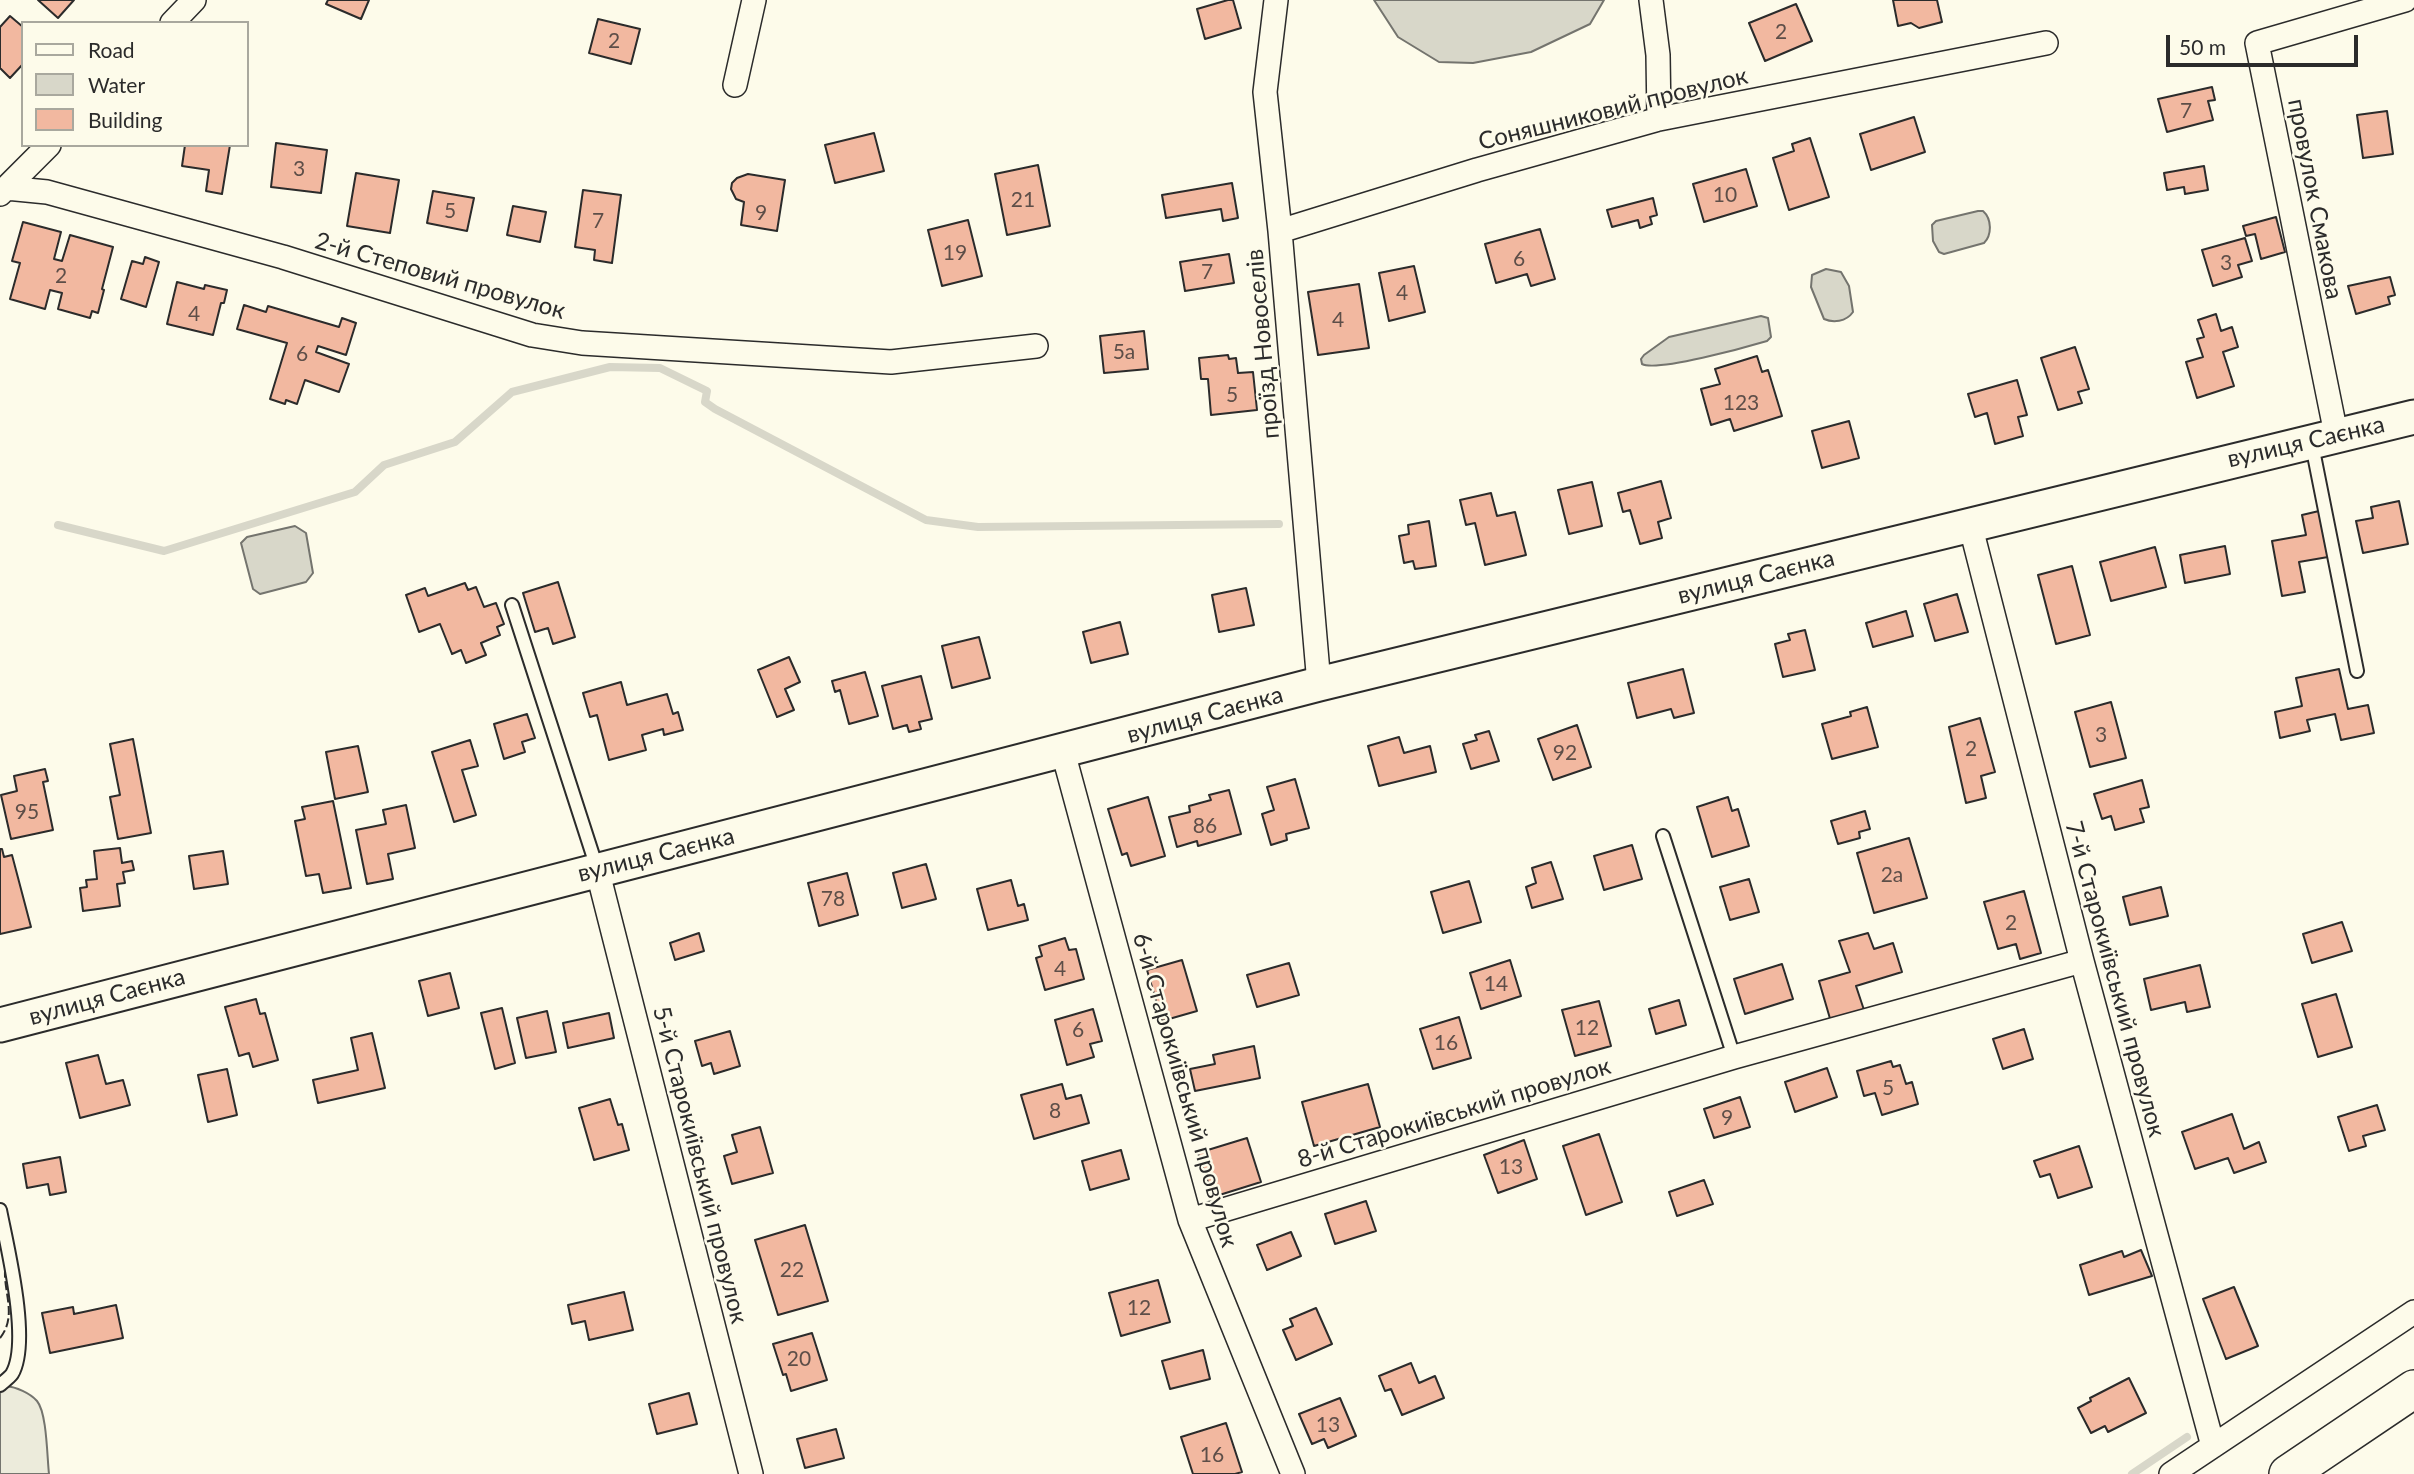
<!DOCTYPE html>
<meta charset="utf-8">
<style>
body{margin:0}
#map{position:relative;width:2414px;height:1474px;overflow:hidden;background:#fdfbea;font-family:Lato,sans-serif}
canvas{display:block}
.legend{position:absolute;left:21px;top:21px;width:228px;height:126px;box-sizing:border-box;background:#fdfbea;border:2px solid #a9a89e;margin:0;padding:9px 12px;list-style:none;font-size:21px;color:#2b2b2b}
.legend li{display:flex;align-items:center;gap:14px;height:35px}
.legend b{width:35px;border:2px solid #a9a89e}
.scale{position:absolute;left:2166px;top:35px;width:192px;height:32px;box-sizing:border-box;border:4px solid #2b2b2b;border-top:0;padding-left:9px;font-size:21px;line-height:24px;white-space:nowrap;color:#2b2b2b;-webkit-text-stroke:5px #fdfbea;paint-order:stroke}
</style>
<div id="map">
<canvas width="2414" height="1474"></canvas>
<ul class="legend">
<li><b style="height:9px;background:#fdfbea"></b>Road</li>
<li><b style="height:19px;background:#d8d7c9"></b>Water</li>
<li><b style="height:19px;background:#f2b8a0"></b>Building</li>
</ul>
<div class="scale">50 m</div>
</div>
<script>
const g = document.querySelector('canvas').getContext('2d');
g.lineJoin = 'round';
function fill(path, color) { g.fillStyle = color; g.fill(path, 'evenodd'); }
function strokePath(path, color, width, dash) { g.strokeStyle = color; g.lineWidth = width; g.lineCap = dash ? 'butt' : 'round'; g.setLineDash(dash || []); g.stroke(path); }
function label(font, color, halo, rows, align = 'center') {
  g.font = font + ' Lato,sans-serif'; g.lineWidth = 5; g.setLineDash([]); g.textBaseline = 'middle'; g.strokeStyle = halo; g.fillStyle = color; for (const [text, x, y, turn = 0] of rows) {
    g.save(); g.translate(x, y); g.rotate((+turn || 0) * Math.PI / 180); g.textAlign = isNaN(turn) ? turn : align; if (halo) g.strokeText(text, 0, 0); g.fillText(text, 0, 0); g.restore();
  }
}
const green = new Path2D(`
 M6,1386C16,1387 30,1393 37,1401C47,1413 47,1457 49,1474H0V1393Z`);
const water = new Path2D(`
 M1374,0H1604L1590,24L1531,52L1473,63L1439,62L1398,37Z
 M1978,211H1983C1992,219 1992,235 1984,243L1944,254L1939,252L1933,241L1932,225L1936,221Z
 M1826,269L1841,272L1849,286L1853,312C1846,322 1833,323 1824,319L1811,287L1812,275Z
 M1761,316L1768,318L1771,337L1767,341C1747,347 1657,372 1642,364L1641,359L1644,355L1669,337Z
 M295,526L306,533L313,573L306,582L260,594L253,589L241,543L247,537Z`);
const stream = new Path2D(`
 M58,525L164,551L355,492L384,465L455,442L512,392L610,367L660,368L707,391L705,402L715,409L926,520L978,527L1279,524
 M2132,1474L2187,1437`);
const building = new Path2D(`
 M38,0H74L58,18Z
 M328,0H369L361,19L326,4Z
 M1228,0H1233L1241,28L1205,39L1197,9Z
 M1893,0H1937L1942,22L1919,28L1911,23L1898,26Z
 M1796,4L1812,41L1765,61L1749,23Z
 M10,16L23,27V64L10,78L0,68V27Z
 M598,19L640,29L631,64L589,53Z
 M2212,87L2215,100L2208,101L2213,120L2167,132L2158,99Z
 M2387,111L2393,154L2363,158L2357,115Z
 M1914,117L1925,152L1871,170L1860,134Z
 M874,133L884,171L835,183L825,145Z
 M1810,138L1829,197L1789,210L1773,158L1794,151L1792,144Z
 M276,143L327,150L321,193L271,187Z
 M185,145H230L222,194L206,191L209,170L182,166Z
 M1038,165L1050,226L1007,235L995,174Z
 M2204,166L2208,190L2185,194L2184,187L2167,190L2164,173Z
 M1746,169L1757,206L1704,222L1693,184Z
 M356,173L399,180L390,233L347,226Z
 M748,174L785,180L777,231L741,225L744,202L736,199L731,189L732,183L737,178Z
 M1232,183L1238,218L1223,221L1221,209L1166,218L1162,195Z
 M583,190L621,195L612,263L594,260L595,250L575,247Z
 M433,191L474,198L467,231L427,223Z
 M1653,198L1657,215L1650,217L1652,224L1640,228L1638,220L1612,227L1607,210Z
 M513,206L546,212L540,242L507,235Z
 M2276,217L2285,252L2261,259L2255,234L2246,236L2243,226Z
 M968,220L982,276L942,286L928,230Z
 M23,222L61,232L54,259L62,261L70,235L113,247L102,289L104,290L98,313L92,311L90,318L58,309L62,293L50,290L45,309L10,299L20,263L12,261Z
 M1540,229L1555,279L1531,286L1527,274L1496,283L1485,244Z
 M2245,238L2252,261L2238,265L2242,277L2213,286L2202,250Z
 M1229,254L1234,283L1185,291L1180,262Z
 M145,257L159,262L146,307L121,299L132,261L143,264Z
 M1414,266L1425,312L1389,321L1379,273Z
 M2390,277L2395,295L2388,297L2390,304L2356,314L2348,286Z
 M177,282L204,289L205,285L227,290L224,303H221L213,335L167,324Z
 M1359,284L1369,348L1318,355L1308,292Z
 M244,305L266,312L268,306L339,327L342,318L356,323L346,355L318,346L316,352L349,364L339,392L305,380L297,404L286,400L285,404L270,399L287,343L237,329Z
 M2216,314L2221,331L2232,327L2238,347L2223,352L2234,386L2197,398L2186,362L2203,357L2197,339L2204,337L2198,320Z
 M1144,331L1148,369L1104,373L1100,336Z
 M2075,347L2089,389L2078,392L2082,403L2058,410L2041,358Z
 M1228,355L1229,359L1236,358L1238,373L1253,372L1257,410L1211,415L1208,379H1201L1199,358Z
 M1757,356L1762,372L1768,370L1782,416L1734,431L1730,419L1711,425L1701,389L1720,384L1715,369Z
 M2017,380L2027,415L2018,417L2023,436L1995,444L1987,413L1975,417L1968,394Z
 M1849,421L1859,458L1822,468L1812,431Z
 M1661,481L1671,518L1658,522L1662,538L1640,544L1630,510L1623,512L1618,493Z
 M1592,482L1602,526L1569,534L1558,490Z
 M1491,493L1497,516L1515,512L1526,555L1485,565L1475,523L1466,525L1460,500Z
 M2399,501L2408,544L2363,553L2356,521L2373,518L2371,507Z
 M2319,511L2328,557L2299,562L2305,592L2282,596L2272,541L2306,535L2302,515Z
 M1429,521L1436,566L1415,569L1413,561L1404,563L1399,536L1409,534L1408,525Z
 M2225,546L2230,574L2185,583L2180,555Z
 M2155,547L2166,587L2111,601L2100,562Z
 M2072,566L2090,635L2056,644L2038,575Z
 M558,582L575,637L553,644L548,628L535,632L523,593Z
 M465,583L468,590L476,587L484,607L496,603L504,624L497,627L500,635L481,643L486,655L466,663L461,650L452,654L440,624L419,632L406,595L425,588L428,596Z
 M1246,588L1254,625L1219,632L1212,595Z
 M1957,594L1968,632L1935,641L1924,604Z
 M1906,611L1913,636L1873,647L1866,623Z
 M1120,622L1128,654L1091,663L1083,632Z
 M1805,630L1815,670L1783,677L1775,644L1790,640L1788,634Z
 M979,637L990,678L952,688L942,646Z
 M789,657L800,682L785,689L794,710L777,717L758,670Z
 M1683,669L1694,713L1674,718L1671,709L1637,718L1628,683Z
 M2339,669L2348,709L2368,705L2374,733L2341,740L2335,714L2307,720L2310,731L2280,738L2275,712L2302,706L2296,678Z
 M865,672L878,716L849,724L840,690L835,692L832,681Z
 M921,676L932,719L919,722L921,729L909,732L907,725L893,729L882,686Z
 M621,682L627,705L667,694L673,714L678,712L683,730L664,735L663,729L642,735L646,750L609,760L597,715L590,717L583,693Z
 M2111,702L2126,758L2090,767L2075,712Z
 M1867,707L1878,747L1832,759L1822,724L1851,716L1850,712Z
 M527,714L535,738L522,742L525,752L504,759L494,724Z
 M1980,718L1995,772L1981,776L1986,798L1966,803L1949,727Z
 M1577,725L1591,767L1553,780L1538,739Z
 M1489,731L1499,761L1471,769L1463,744L1477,740L1475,735Z
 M1399,737L1404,753L1430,746L1436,772L1379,786L1368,746Z
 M133,739L151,833L118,839L110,797L120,795L110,744Z
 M470,740L478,766L462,770L476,815L454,822L432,752Z
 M358,746L368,792L335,799L326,752Z
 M45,769L48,781L43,782L53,830L11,839L1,795L17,791L14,776Z
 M1295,779L1309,828L1286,834L1287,840L1271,845L1262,814L1274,810L1267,787Z
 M2142,780L2149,807L2140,809L2144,822L2115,830L2111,816L2102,819L2094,794Z
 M1229,790L1241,834L1198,846L1197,841L1177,847L1169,817L1190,812L1189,806L1211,800L1209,795Z
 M1148,797L1165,856L1131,866L1127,853L1122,855L1108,809Z
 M1728,797L1732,811L1738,809L1749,846L1712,857L1697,807Z
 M333,801L351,888L323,893L319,874L306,876L295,821L305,819L302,807Z
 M406,805L415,848L388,854L393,879L367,884L356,830L386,824L383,810Z
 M1865,811L1870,829L1859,832L1860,838L1838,844L1831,821Z
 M1909,838L1927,898L1874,913L1857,853Z
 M1632,845L1642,879L1604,890L1594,856Z
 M120,848L122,863L132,861L134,870L123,872L125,883L117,884L120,906L83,911L80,888L87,887L86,880L97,879L94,851Z
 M0,849H2L4,857L12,855L31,927L0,934Z
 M223,851L228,884L194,889L189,856Z
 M1551,862L1563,899L1532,908L1526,887L1536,883L1532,868Z
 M926,864L936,899L902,908L893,873Z
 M847,873L858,915L819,926L808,883Z
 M1749,879L1759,912L1730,920L1720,887Z
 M1011,880L1018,906L1024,904L1028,920L988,930L977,889Z
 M1469,881L1481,922L1443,933L1431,892Z
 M2161,887L2168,916L2130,925L2123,897Z
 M2024,891L2041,953L2020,959L2016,944L1998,949L1984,902Z
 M2342,922L2352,951L2312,963L2303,934Z
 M699,933L704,951L675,960L670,943Z
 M1868,933L1874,949L1893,943L1902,972L1856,986L1864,1010L1831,1022L1819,981L1850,972L1839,941Z
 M1065,938L1069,950L1076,949L1084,979L1045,990L1036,958L1042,956L1039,946Z
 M1182,960L1197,1011L1162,1021L1147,970Z
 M1510,960L1521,996L1481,1009L1470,973Z
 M1289,963L1299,995L1257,1007L1247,975Z
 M1782,964L1793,999L1745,1014L1734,979Z
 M2200,965L2210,1007L2187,1012L2185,1002L2151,1010L2144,979Z
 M450,973L459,1008L428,1016L419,981Z
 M2336,994L2352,1047L2318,1057L2302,1004Z
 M256,999L260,1014L265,1013L278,1060L253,1067L249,1053L239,1056L225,1007Z
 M1679,1000L1686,1025L1656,1034L1649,1009Z
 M1599,1001L1611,1046L1575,1056L1562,1010Z
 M502,1008L515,1063L495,1069L481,1013Z
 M1093,1009L1102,1041L1090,1044L1094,1057L1067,1065L1055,1020Z
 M547,1011L556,1052L526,1058L517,1018Z
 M609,1013L614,1038L568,1048L563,1023Z
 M1459,1017L1471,1058L1433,1069L1420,1029Z
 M2024,1029L2033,1059L2003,1069L1993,1039Z
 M730,1031L740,1066L714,1074L711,1063L702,1066L695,1041Z
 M372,1033L385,1088L318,1103L313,1080L358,1070L351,1038Z
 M1254,1046L1260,1078L1195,1091L1190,1069L1215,1064L1213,1055Z
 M98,1055L106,1084L123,1080L130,1105L80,1118L66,1063Z
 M1891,1061L1893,1067L1900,1065L1906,1084L1912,1082L1918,1104L1882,1115L1875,1093L1864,1096L1857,1071Z
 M1827,1068L1837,1097L1795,1112L1785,1082Z
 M227,1069L237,1115L208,1122L198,1075Z
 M1062,1084L1066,1099L1081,1095L1089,1123L1034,1139L1021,1095Z
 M1368,1084L1380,1127L1314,1146L1302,1102Z
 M1740,1097L1750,1127L1714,1138L1704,1109Z
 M610,1099L618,1125L622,1124L629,1150L594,1160L579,1108Z
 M2377,1105L2385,1130L2363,1136L2366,1146L2349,1151L2338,1117Z
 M2232,1114L2244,1149L2259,1142L2266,1162L2234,1173L2228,1158L2195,1169L2182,1132Z
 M760,1127L773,1173L732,1184L724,1156L737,1152L732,1135Z
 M1599,1134L1622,1202L1586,1215L1563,1146Z
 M1247,1138L1261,1182L1213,1197L1198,1153Z
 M1524,1140L1537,1179L1498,1193L1484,1155Z
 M2079,1146L2092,1187L2058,1198L2050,1174L2040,1177L2034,1161Z
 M1121,1150L1129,1179L1090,1190L1082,1161Z
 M60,1157L66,1192L50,1195L48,1184L27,1188L23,1164Z
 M1704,1180L1713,1204L1677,1216L1669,1192Z
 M1366,1201L1376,1231L1335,1244L1325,1214Z
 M805,1225L828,1301L778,1315L755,1240Z
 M1291,1232L1301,1256L1267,1270L1257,1245Z
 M2141,1250L2152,1276L2089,1295L2080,1265L2122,1251L2124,1257Z
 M1158,1280L1170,1322L1121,1336L1109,1293Z
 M2234,1287L2258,1346L2226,1359L2203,1299Z
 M624,1292L633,1330L589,1340L585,1321L572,1324L568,1305Z
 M116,1305L123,1338L50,1353L42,1313L73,1307L74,1314Z
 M1316,1308L1332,1344L1296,1360L1283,1330L1293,1326L1290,1319Z
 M812,1333L827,1380L791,1391L786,1374L783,1375L773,1344Z
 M1203,1350L1210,1379L1170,1389L1162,1361Z
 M1411,1363L1419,1383L1435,1376L1444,1398L1402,1415L1391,1389L1385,1391L1379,1376Z
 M2129,1378L2146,1413L2108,1432L2105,1426L2091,1433L2078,1408L2091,1401L2090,1398Z
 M689,1393L697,1424L657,1434L649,1404Z
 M1340,1398L1356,1436L1328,1448L1324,1439L1312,1444L1299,1414Z
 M1226,1423L1242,1472L1235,1474H1193L1181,1437Z
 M836,1429L844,1458L805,1468L797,1439Z`);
const lane = new Path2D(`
 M2312,445L2357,671
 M512,605L597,868
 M1663,836L1734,1057
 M0,1210C7,1246 31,1342 12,1374C9,1378 3,1382 0,1385`);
const street = new Path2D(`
 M1276,0L1265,92L1280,231L1319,684
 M1651,0L1658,55L1659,119
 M172,23L194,0
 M735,85L754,0
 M6,188L47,192L283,257L532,335L582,343L891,362L1036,346
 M0,194L49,145
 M1280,231L1477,170L1659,119L2046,43
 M2336,434L2257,43L2405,0
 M1970,524L2082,961L2213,1446
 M1063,752L1190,1220L1293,1474
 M597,869L751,1474
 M1190,1220L1734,1057L2082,961
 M2171,1474L2414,1312`);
const secondary = new Path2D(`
 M0,1025L1319,684L2414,417`);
const primary = new Path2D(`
 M2288,1474L2414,1389`);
const fence = new Path2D(`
 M0,1338C17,1317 4,1293 5,1271`);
const numberNames = [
 ["2",1781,32],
 ["2",614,41],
 ["7",2186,111],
 ["3",299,169],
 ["10",1725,195],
 ["21",1023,200],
 ["5",450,211],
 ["9",761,213],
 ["7",598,221],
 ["19",955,253],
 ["6",1519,259],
 ["3",2226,263],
 ["7",1207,272],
 ["2",61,276],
 ["4",1402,293],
 ["4",194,314],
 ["4",1338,320],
 ["5а",1124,352],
 ["6",302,354],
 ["5",1232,395],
 ["123",1741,403],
 ["3",2101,735],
 ["2",1971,749],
 ["92",1565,753],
 ["95",27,812],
 ["86",1205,826],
 ["2а",1892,875],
 ["78",833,899],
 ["2",2011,923],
 ["4",1060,969],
 ["14",1496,984],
 ["12",1587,1028],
 ["6",1078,1030],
 ["16",1446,1043],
 ["5",1888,1088],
 ["8",1055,1111],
 ["9",1727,1118],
 ["13",1511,1167],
 ["22",792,1270],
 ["12",1139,1308],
 ["20",799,1359],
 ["13",1328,1425],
 ["16",1212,1455]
];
const streetNames = [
 ["Соняшниковий провулок",1613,109,-14],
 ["провулок Смакова",2315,199,79],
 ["2-й Степовий провулок",440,276,16],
 ["проїзд Новоселів",1263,344,-95],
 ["вулиця Саєнка",2306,442,-13],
 ["вулиця Саєнка",1756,577,-14],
 ["вулиця Саєнка",1205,715,-15],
 ["вулиця Саєнка",656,855,-14],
 ["7-й Старокиївський провулок",2115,979,75],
 ["вулиця Саєнка",107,997,-15],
 ["6-й Старокиївський провулок",1185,1090,74],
 ["8-й Старокиївський провулок",1454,1113,-17],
 ["5-й Старокиївський провулок",700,1165,76]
];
fill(green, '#ecebdb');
strokePath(green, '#74746e', 2);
fill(water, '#d8d7c9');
strokePath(water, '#74746e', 2);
strokePath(stream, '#d8d7c9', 8);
fill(building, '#f2b8a0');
strokePath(building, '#2b2b2b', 2);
strokePath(lane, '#2b2b2b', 16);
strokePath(street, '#2b2b2b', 26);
strokePath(secondary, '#2b2b2b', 37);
strokePath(primary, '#2b2b2b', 40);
strokePath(lane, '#fdfbea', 12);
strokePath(street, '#fdfbea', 23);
strokePath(secondary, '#fdfbea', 33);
strokePath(primary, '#fdfbea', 37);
strokePath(fence, '#2b2b2b', 2, [9, 3.5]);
label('21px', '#5d4e48', null, numberNames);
label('24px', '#2b2b2b', '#fdfbea', streetNames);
</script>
